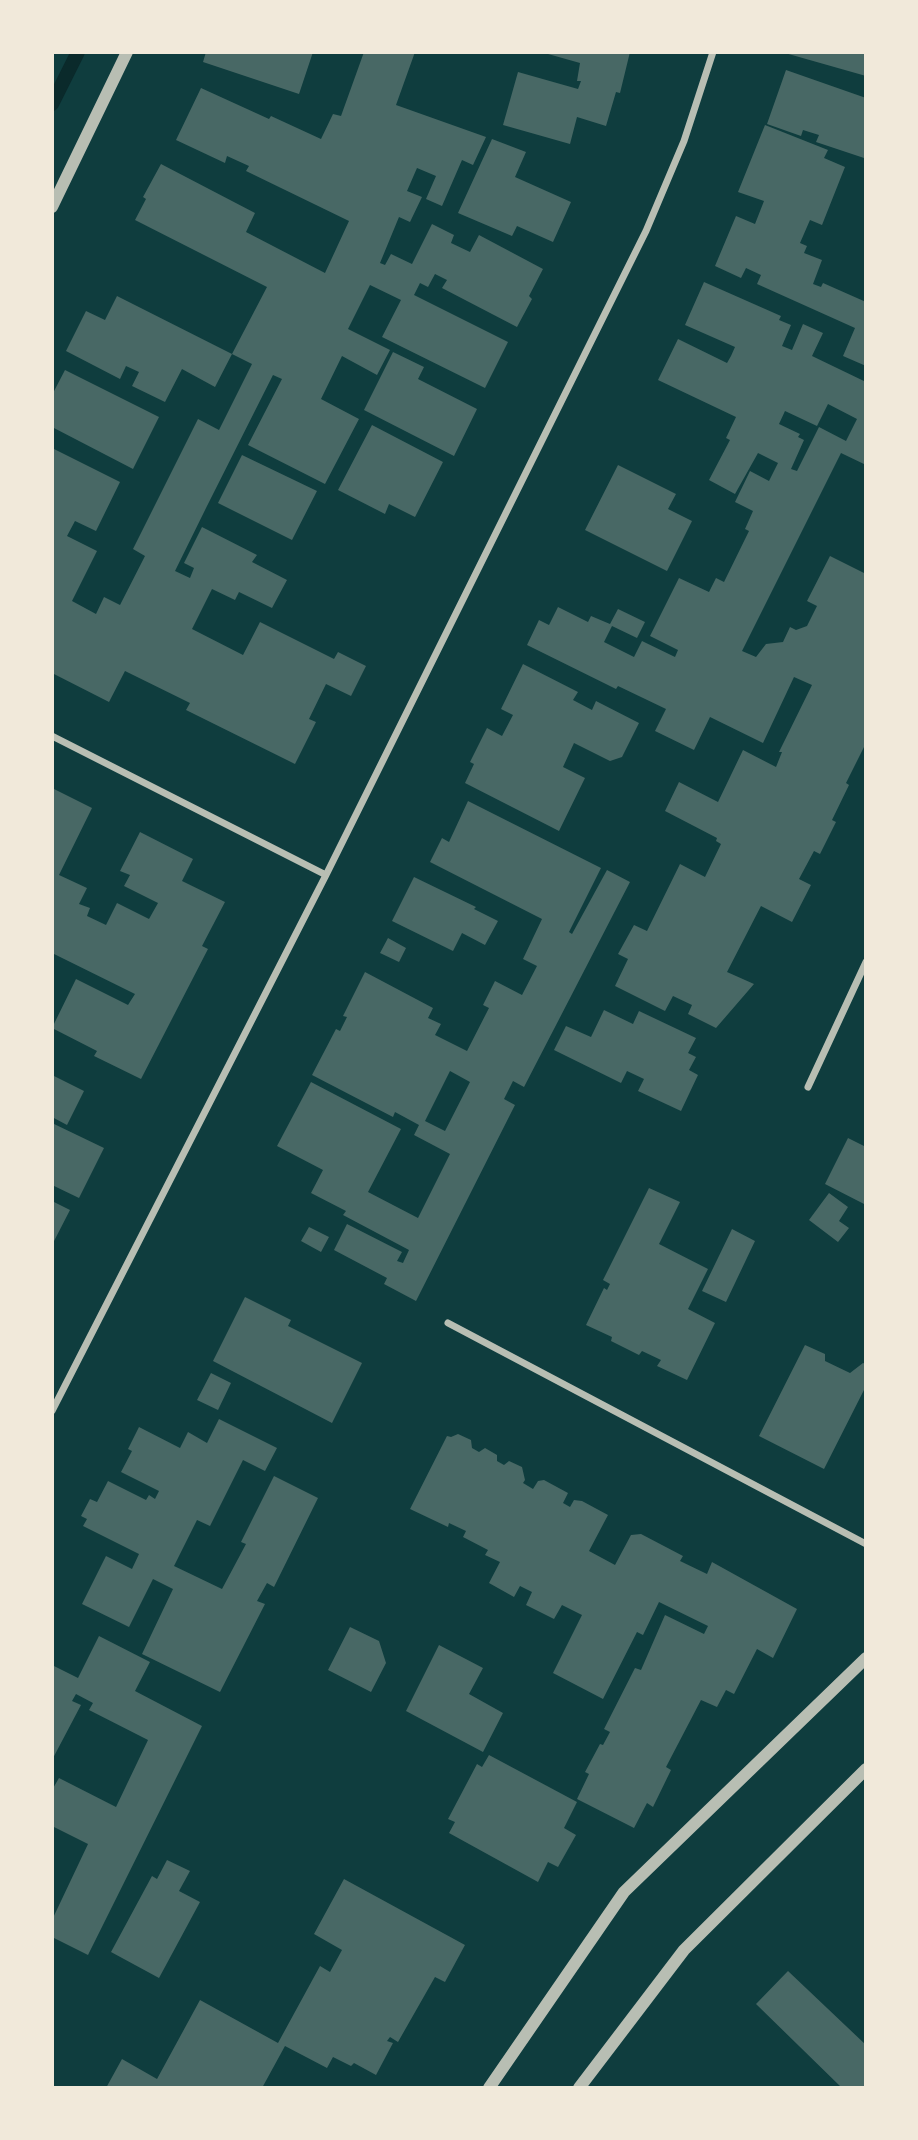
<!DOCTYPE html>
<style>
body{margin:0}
#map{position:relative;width:918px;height:2140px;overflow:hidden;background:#0f3d3e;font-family:Arial,sans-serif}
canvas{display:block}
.frame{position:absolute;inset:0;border:54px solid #f1e9da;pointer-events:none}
</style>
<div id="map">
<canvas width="918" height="2140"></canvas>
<div class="frame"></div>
</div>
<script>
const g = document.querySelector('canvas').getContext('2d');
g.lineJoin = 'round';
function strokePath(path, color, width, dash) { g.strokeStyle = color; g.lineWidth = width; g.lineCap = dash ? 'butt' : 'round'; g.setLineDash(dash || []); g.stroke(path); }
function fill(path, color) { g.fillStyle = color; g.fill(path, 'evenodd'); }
const stream = new Path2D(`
 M52,104L78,52`);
const building = new Path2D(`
 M206,52H313L299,94L203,62Z
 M364,52H415L396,105L486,137L473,165L462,160L442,206L426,199L436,176L417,168L407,191L422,197L410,222L399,217L380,263L385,265L391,254L412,264L432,224L454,235L451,243L470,252L479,235L543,269L529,296L532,299L517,327L442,288L447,280L435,274L428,287L420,283L414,295L508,342L485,388L382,337L401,300L370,285L348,329L390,350L377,375L342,356L321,399L359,419L325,484L248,445L282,379L273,375L207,506L175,571L190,578L194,568L184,563L202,527L257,555L252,562L287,580L272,608L239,592L235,600L212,589L192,629L243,655L260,622L334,659L338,652L366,666L351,696L326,684L309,719L316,722L295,764L186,710L190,703L125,671L109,702L52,673V448L120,482L96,531L75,521L67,536L97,551L72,601L96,614L104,597L120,605L145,556L133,549L198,419L219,430L252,364L232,354L267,287L135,220L146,199L143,197L161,164L255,213L246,232L325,273L349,221L246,171L249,166L227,156L225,163L176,140L201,88L269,119L271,116L321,139L333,114L341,116Z
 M541,52H630L620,93L616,92L606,126L577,117L570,144L503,125L518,72L578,89L581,81H577L580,63Z
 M785,52H866V76L785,53Z
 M786,70L866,98L864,158L816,142L819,135L803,130L801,136L767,124Z
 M765,125L828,150L824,158L845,167L822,225L810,220L800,243L807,246L804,253L822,260L813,284L821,287L823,283L866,302V366L843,356L855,328L757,284L761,275L746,268L741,278L715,266L736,216L755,224L764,201L738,192Z
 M492,139L526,152L515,177L571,202L553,242L517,226L512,236L458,213Z
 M704,282L781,316L779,320L791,325L782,346L792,350L803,324L823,333L812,356L866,382V465L841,453L742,651L756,657L766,644L783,642L790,627L796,630L807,626L817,606L807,601L830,556L866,574V743L846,783L849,785L832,820L836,822L820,854L814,851L799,879L811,885L792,922L761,906L727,972L754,984L716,1028L688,1014L692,1005L673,996L665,1011L615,986L628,959L618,954L634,925L647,931L680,864L705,877L721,844L716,841L717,838L665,811L679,782L718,802L743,750L776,767L782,752H779L812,685L794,677L763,743L710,717L694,750L655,731L666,709L618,686L616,689L527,645L539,620L549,625L558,607L588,622L591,616L610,624L618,609L645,622L637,638L612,626L604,642L634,657L642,641L675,657L678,650L650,636L679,578L709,592L716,578L724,582L749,531L745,529L753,511L735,502L750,471L769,481L778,463L758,453L735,494L709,480L730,440L726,438L736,417L658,380L678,339L727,363L731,356L735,347L685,325ZM828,404L857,419L846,441L819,427L797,471L791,469L804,440L798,437L800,434L779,424L785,411L817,426Z
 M117,296L232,354L215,387L182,369L165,402L132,386L139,372L126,366L120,379L66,351L86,311L105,320Z
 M393,352L424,367L418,379L477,409L454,456L364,410Z
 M65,370L159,417L133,469L52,427V395Z
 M372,425L443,462L415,517L389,504L385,514L338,490Z
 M242,455L317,491L292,540L218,503Z
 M618,465L676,494L668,509L692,521L667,571L585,530Z
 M523,664L578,692L573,700L592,710L596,701L639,723L622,757L610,761L574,743L563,767L585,778L559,831L465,783L474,764L470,762L487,728L502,736L513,715L501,709Z
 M52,788L92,808L59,875L87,888L79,904L90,908L87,916L106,925L117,903L149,919L158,903L124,886L130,875L120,871L140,832L193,859L182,881L225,902L202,946L208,949L141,1079L94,1056L97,1051L52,1028L76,979L128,1005L135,994L52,953Z
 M468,801L601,868L569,932L572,934L607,870L630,882L524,1087L513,1081L504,1099L515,1105L416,1301L384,1284L387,1278L334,1250L347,1224L402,1252L397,1261L403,1263L409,1250L343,1215L346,1211L311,1193L323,1170L277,1146L311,1082L401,1129L368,1192L418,1218L450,1154L414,1135L419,1125L395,1112L393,1117L312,1075L336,1029L340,1031L347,1017L343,1016L365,972L433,1008L428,1018L441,1024L435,1035L467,1051L489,1008L483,1005L495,981L522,995L537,966L523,959L542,919L430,862L442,838L449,842ZM450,1071L470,1082L445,1131L425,1121Z
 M414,877L476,907L474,909L498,921L485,945L462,933L453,951L392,921Z
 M388,938L406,948L399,962L380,953Z
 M604,1010L633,1024L639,1011L696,1038L688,1053L696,1057L689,1070L698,1075L681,1111L638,1091L644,1079L627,1071L621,1083L554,1050L566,1026L591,1037Z
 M52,1075L84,1091L67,1125L52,1117Z
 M52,1123L104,1148L79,1198L52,1185Z
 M848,1138L866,1147V1205L825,1184Z
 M649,1188L680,1202L659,1244L708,1269L688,1309L715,1323L687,1380L657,1366L661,1360L642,1351L639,1355L611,1341L612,1337L586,1325L604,1288L607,1290L610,1284L603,1280Z
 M829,1193L848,1207L839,1221L849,1228L838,1242L809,1220Z
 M52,1201L70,1210L52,1245Z
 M309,1227L329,1237L321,1252L301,1241Z
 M732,1229L755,1241L726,1302L702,1291Z
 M245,1297L291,1320L288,1326L362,1363L332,1423L213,1361Z
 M805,1345L825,1354V1361L850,1373L863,1363L866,1364V1386L824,1469L759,1436Z
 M211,1373L231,1383L218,1410L197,1400Z
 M219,1419L277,1448L265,1471L243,1460L210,1526L197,1520L174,1566L222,1589L246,1544L241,1542L274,1476L318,1498L274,1587L267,1583L257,1601L265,1604L220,1692L142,1654L173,1589L153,1579L129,1627L82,1604L106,1556L132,1569L139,1554L83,1526L87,1519L81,1516L90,1499L97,1502L108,1481L146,1500L149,1495L155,1499L159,1491L121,1472L132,1451L128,1449L139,1427L180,1448L188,1432L207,1443Z
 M458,1434L471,1440L472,1448L479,1452L485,1448L497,1455V1461L504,1465L509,1461L522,1467L525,1480L523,1483L533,1489L538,1481L544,1480L568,1493L563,1503L570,1507L574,1500L582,1501L608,1515L589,1551L615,1565L631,1535L641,1534L683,1556L680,1561L707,1574L712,1562L797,1609L773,1658L757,1649L734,1694L726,1690L717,1707L701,1700L666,1767L671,1770L653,1807L647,1803L634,1828L577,1799L589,1774L585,1772L600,1744L603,1745L610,1732L604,1729L635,1668L641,1670L665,1615L704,1634L708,1626L659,1602L643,1635L637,1632L603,1699L553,1673L582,1615L562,1605L554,1619L526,1605L532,1592L520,1586L514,1597L489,1583L500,1562L485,1555L488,1550L463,1537L466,1531L449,1523L448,1527L410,1509L447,1436L451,1437Z
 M350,1627L379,1641L386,1663L371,1692L328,1670Z
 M99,1636L150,1662L135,1691L202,1726L88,1955L52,1937V1920L88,1844L52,1826V1790L59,1778L116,1807L148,1740L89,1710L93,1703L76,1694L72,1701L81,1705L52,1760V1665L78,1678Z
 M439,1645L483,1668L469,1694L503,1713L483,1752L406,1711Z
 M489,1755L577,1802L564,1828L576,1835L558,1867L548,1862L538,1882L449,1833L455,1822L448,1819L477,1764L482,1767Z
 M167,1860L190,1871L179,1891L200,1902L159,1978L111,1952L152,1876L157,1879Z
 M344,1879L465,1945L445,1982L435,1977L398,2042L390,2037L387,2041L393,2043L376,2075L354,2063L351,2066L333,2057L327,2068L285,2046L262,2088H106L122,2059L157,2079L200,2000L278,2043L320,1966L330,1972L342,1950L314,1934Z
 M788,1971L866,2045L864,2088H842L756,2004Z`);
const minor = new Path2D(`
 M52,736L326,875
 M808,1087L866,962
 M448,1323L866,1544
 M52,1411L326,875L646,231L684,141L713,52`);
const tertiary = new Path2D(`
 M52,207L127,52
 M489,2088L624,1892L866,1658
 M579,2088L684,1950L866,1769`);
strokePath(stream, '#0a2a2b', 14);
fill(building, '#486865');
strokePath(minor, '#b8beb3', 7);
strokePath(tertiary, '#b8beb3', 12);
</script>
